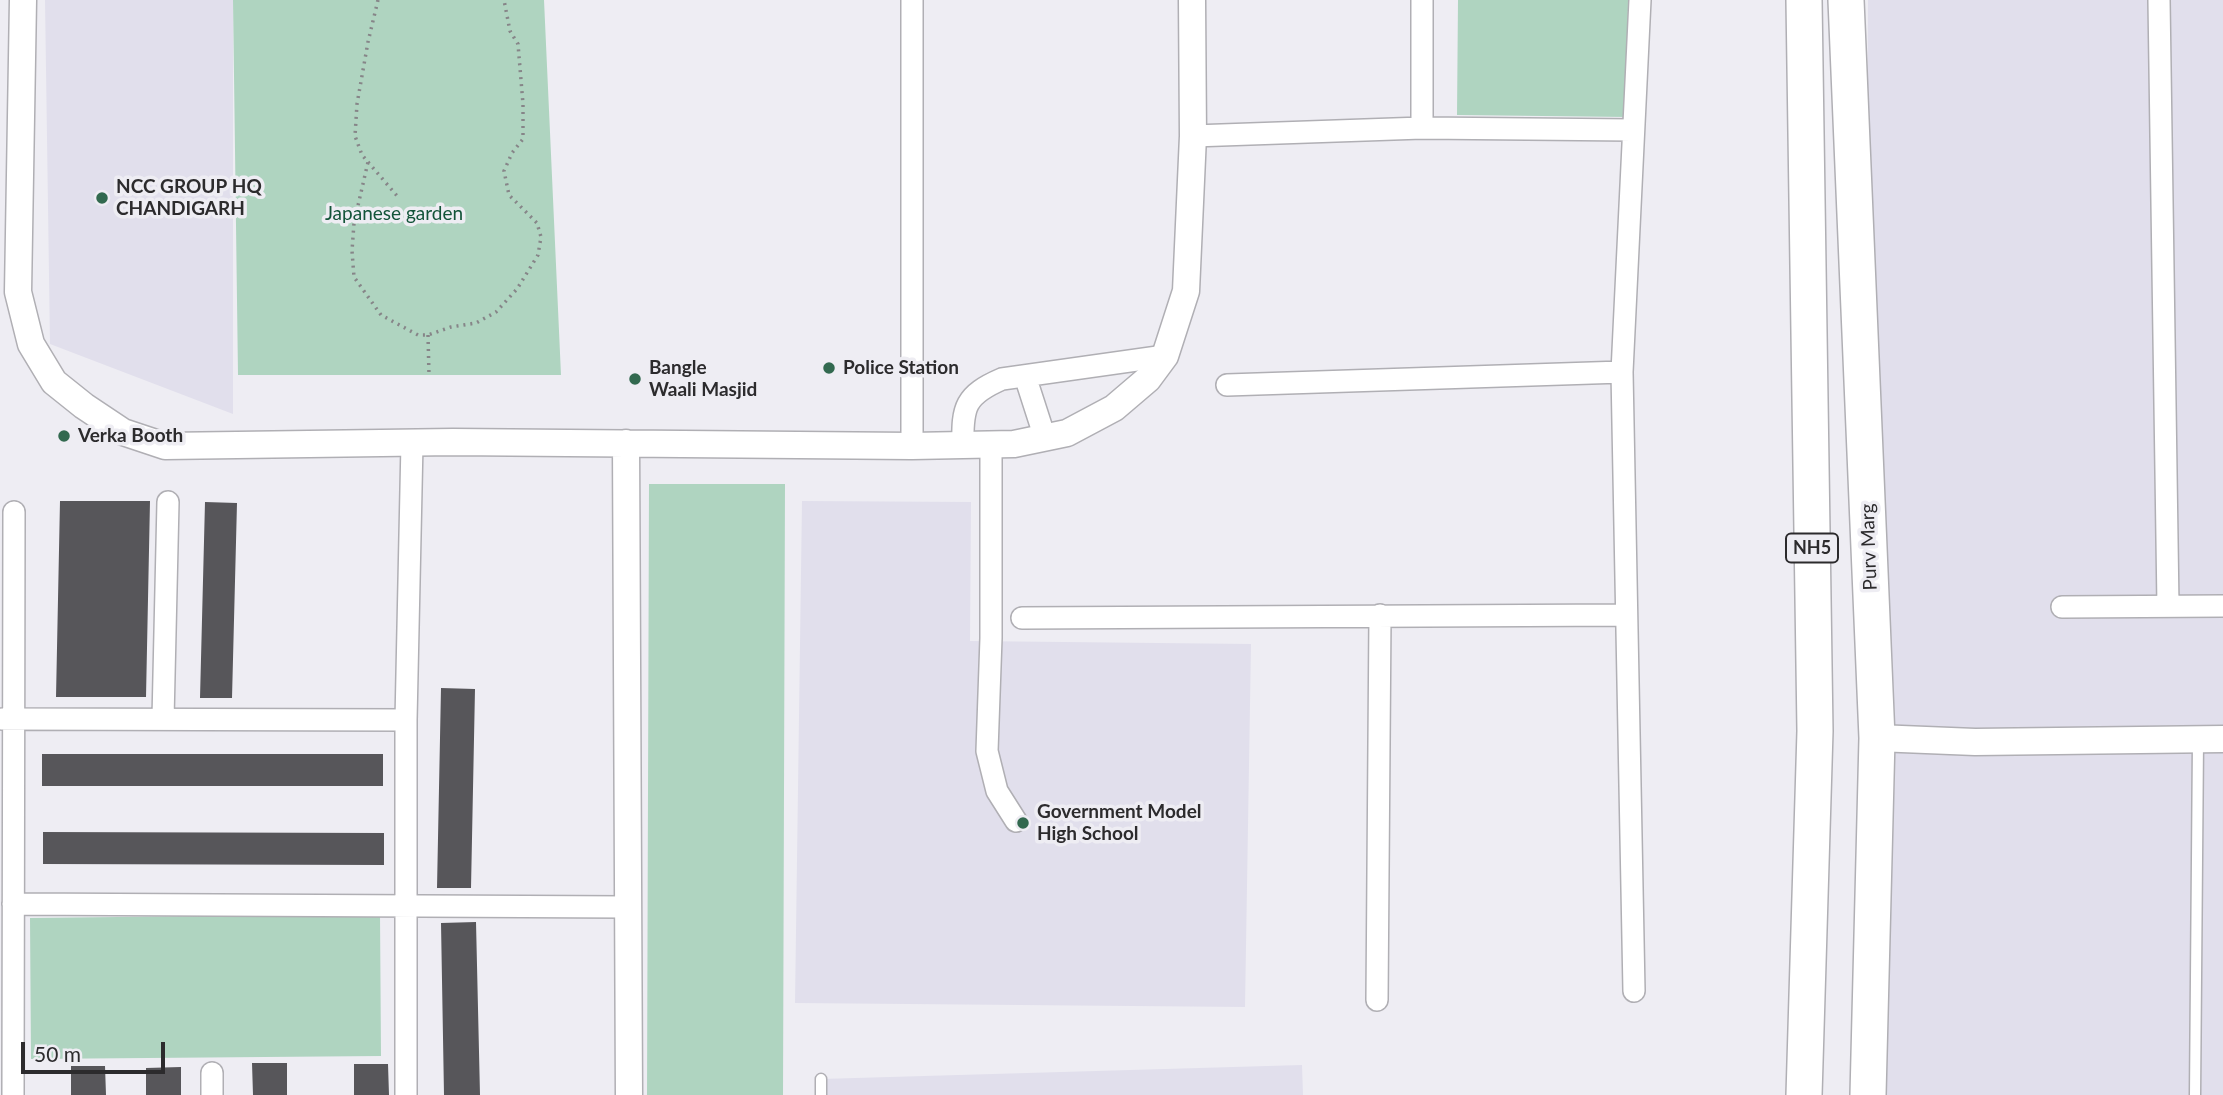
<!DOCTYPE html>
<style>
body{margin:0}
#map{position:relative;width:2223px;height:1095px;overflow:hidden;background:#eeedf3;font-family:Lato,sans-serif}
canvas{display:block}
.scale{position:absolute;left:21px;top:1042px;width:144px;height:32px;box-sizing:border-box;border:4px solid #2c2b2d;border-top:0;padding-left:9px;font-size:21px;line-height:24px;white-space:nowrap;color:#2c2b2d;-webkit-text-stroke:5px #eeedf3;paint-order:stroke}
</style>
<div id="map">
<canvas width="2223" height="1095"></canvas>
<div class="scale">50 m</div>
</div>
<script>
const g = document.querySelector('canvas').getContext('2d');
g.lineJoin = 'round';
function fill(path, color) { g.fillStyle = color; g.fill(path, 'evenodd'); }
function strokePath(path, color, width, dash) { g.strokeStyle = color; g.lineWidth = width; g.lineCap = dash ? 'butt' : 'round'; g.setLineDash(dash || []); g.stroke(path); }
function label(font, color, halo, rows, align = 'center') {
  g.font = font + ' Lato,sans-serif'; g.lineWidth = 7; g.setLineDash([]); g.textBaseline = 'middle'; g.strokeStyle = halo; g.fillStyle = color; for (const [text, x, y, turn = 0] of rows) {
    g.save(); g.translate(x, y); g.rotate((+turn || 0) * Math.PI / 180); g.textAlign = isNaN(turn) ? turn : align; if (halo) g.strokeText(text, 0, 0); g.fillText(text, 0, 0); g.restore();
  }
}
const built = new Path2D(`
 M45,0H233V414L50,344Z
 M1868,0H2223V1095H1864Z
 M802,501L971,502L970,641L1251,644L1245,1007L795,1003Z
 M1302,1065L1303,1095H821V1079Z`);
const green = new Path2D(`
 M233,0H544L561,375H238Z
 M1458,0H1628L1627,117L1457,115Z
 M649,484H785L783,1095H647Z
 M380,914L381,1056L31,1059L30,918Z`);
const building = new Path2D(`
 M60,501H150L146,697H56Z
 M205,502L237,503L232,698H200Z
 M441,688L475,689L471,888H437Z
 M42,754H383V786H42Z
 M43,832L384,833V865L43,864Z
 M476,922L480,1095H444L441,923Z
 M252,1063H287V1095H253Z
 M354,1064H388L389,1095H354Z
 M71,1066H105L106,1095H71Z
 M181,1067V1095H146V1068Z`);
const path = new Path2D(`
 M378,0L368,42L357,104L355,136L362,155L368,162L354,223L352,251L354,277L381,315L418,335H428L451,327L476,323L496,312L517,289L538,255L541,237L537,223L509,195L504,171L512,153L523,139V104L518,44L510,31L504,0
 M368,162L398,197
 M428,335L429,375`);
const service = new Path2D(`
 M821,1095V1079
 M2195,1095L2198,741`);
const minor = new Path2D(`
 M2159,0L2168,606
 M1422,128V0
 M1193,136L1422,128L1632,130
 M1025,376L1045,438
 M1227,385L1622,372
 M991,444V638L987,751L997,791L1016,821
 M963,445C962,407 965,395 1002,379L1165,356
 M912,446V0
 M2062,607L2223,606
 M1022,618L1626,615
 M2,719L406,720
 M163,719L168,502
 M13,904L626,907
 M1634,991L1622,372L1640,0
 M1377,1000L1380,615
 M13,1095L14,512
 M212,1095V1073
 M406,1095V720L412,443`);
const tertiary = new Path2D(`
 M23,0L18,292L31,344L54,382L84,406L123,432L165,446L453,442L912,446L1014,444L1067,433L1114,408L1148,379L1165,356L1186,291L1193,136L1192,0
 M626,443L629,1095
 M1877,738L1975,742L2223,739`);
const trunk = new Path2D(`
 M1804,0L1815,731L1804,1095
 M1846,0L1877,738L1868,1095`);
const markers = [
 [102,198,7,"#32694f"],
 [829,368,7,"#32694f"],
 [635,379,7,"#32694f"],
 [64,436,7,"#32694f"],
 [1023,823,7,"#32694f"]
];
const shields = [
 [1812,548,52]
];
const shieldNames = [
 ["NH5",1812,548]
];
const poiNames = [
 ["NCC GROUP HQ",116,187],
 ["CHANDIGARH",116,209],
 ["Bangle",649,368],
 ["Waali Masjid",649,390],
 ["Police Station",843,368],
 ["Verka Booth",78,436],
 ["Government Model",1037,812],
 ["High School",1037,834]
];
const parkNames = [
 ["Japanese garden",394,214]
];
const streetNames = [
 ["Purv Marg",1869,547,-92]
];
fill(built, '#e1dfec');
fill(green, '#afd4c0');
fill(building, '#57565a');
strokePath(service, '#b0afb4', 13);
strokePath(minor, '#b0afb4', 24);
strokePath(tertiary, '#b0afb4', 29);
strokePath(trunk, '#b0afb4', 38);
strokePath(path, '#868588', 3.5, [2, 5]);
strokePath(service, '#fff', 10);
strokePath(minor, '#fff', 21);
strokePath(tertiary, '#fff', 26);
strokePath(trunk, '#fff', 35);
for (const [x, y, r, color] of markers) { const dot = new Path2D(); dot.arc(x, y, r, 0, 2 * Math.PI); g.fillStyle = color; g.fill(dot); strokePath(dot, '#eeedf3', 2.5); }
for (const [x, y, w] of shields) { const box = new Path2D(); box.roundRect(x - w / 2, y - 14.5, w, 29, 5); g.fillStyle = '#eeedf3'; g.fill(box); strokePath(box, '#2c2b2d', 2); }
label('bold 18px', '#2c2b2d', null, shieldNames);
label('bold 19px', '#2c2b2d', '#eeedf3', poiNames, 'left');
label('19px', '#135439', '#eeedf3', parkNames);
label('19px', '#2c2b2d', '#eeedf3', streetNames);
</script>
